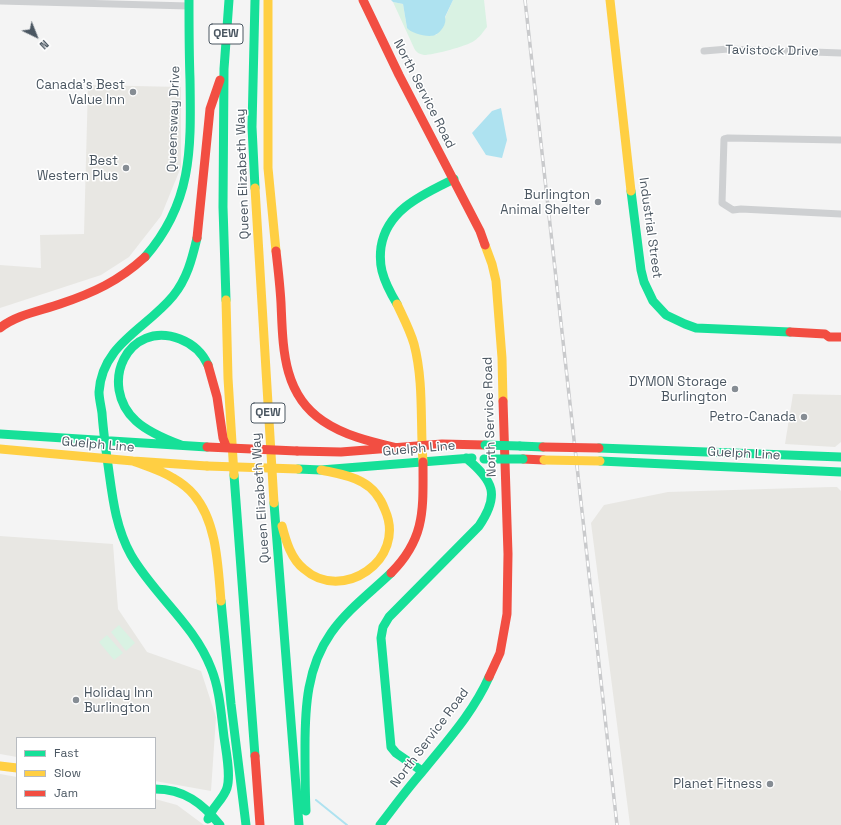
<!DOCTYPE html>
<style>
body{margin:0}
#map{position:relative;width:841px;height:825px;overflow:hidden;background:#f4f4f4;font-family:"Space Grotesk",sans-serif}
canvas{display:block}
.legend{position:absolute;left:16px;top:737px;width:140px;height:72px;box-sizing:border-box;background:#fff;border:1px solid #b7bbc0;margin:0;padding:5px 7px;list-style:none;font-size:12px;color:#4a5661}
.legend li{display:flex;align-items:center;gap:8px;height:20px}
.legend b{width:20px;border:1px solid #b7bbc0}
.north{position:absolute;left:16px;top:16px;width:40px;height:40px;-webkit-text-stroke:3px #fff;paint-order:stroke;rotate:137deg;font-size:11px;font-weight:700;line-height:16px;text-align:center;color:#4a5661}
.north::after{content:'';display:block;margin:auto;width:14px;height:18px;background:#4a5661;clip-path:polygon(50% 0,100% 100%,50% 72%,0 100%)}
</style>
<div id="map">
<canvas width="841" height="825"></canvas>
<ul class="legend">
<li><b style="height:5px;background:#16e098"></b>Fast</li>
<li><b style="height:5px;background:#ffcf43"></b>Slow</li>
<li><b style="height:5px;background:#f24e42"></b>Jam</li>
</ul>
<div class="north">N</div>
</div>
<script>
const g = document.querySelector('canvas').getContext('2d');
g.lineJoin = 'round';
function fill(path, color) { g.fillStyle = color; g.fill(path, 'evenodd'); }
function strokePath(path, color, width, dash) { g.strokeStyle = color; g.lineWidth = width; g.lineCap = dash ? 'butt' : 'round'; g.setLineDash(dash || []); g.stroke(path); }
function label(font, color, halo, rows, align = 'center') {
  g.font = font + ' "Space Grotesk",sans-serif'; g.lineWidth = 3; g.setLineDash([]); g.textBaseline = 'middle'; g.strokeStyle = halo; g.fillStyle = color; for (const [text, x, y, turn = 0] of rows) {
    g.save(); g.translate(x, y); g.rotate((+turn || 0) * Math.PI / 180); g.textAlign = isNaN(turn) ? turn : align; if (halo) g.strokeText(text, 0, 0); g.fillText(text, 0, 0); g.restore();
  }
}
const commercial = new Path2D(`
 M88,85L181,87V167L161,216L129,257L101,275L0,308V265L41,268L40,235L84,234Z
 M793,394L841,395V442L835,447L785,444Z
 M831,487H837L841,491V825H630L591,523L604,505L668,492Z
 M0,536L113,544L118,609L147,652L201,671L216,717L211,791L155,781V738H17V757L0,754Z
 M0,774L17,777V808H155V799L177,805L204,825H0Z`);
const green = new Path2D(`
 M453,0H484L487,27C483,32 480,37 474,41C467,46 433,55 424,55C419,54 416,52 414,48L393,2L403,4L407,28L436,35L439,31Z
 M119,625L135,643L126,651L111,632Z
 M107,635L123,653L114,660L99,642Z`);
const water = new Path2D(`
 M391,0H453L445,17C447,24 441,32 435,35C428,38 411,33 407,28L403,4L393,2Z
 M501,108L507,140L502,158L486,155L472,133L492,111Z`);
const stream = new Path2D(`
 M316,800L347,825`);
const street = new Path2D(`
 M0,1L189,6
 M704,51L728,49L841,53
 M841,140L728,138L724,139L722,203L733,210L741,209L841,214`);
const fast = new Path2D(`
 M255,0L252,127L255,188
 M631,191L641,270L644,282L653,301L666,315L685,324L696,328L790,332
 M145,257C193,202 191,148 190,79C189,53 189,26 189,0
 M226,300L223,207L224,69L229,0
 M397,304C391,294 385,283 382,271C380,263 380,255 381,247C387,209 424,194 454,179
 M0,434L207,447
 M181,445C165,439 148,432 136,421C97,385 128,319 180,339C193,344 202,352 208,365
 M520,446L543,447
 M599,448L841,457
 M107,458C112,491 114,525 131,555C154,595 194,624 211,668C220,690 221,714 224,737C226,751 231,775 227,788C223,800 212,807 208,819
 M107,458C105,443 103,428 102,413C101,406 99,398 99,392C102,344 146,329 173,296C187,279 192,259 197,238
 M600,461L841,472
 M298,469L321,470L472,458
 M234,475L255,756
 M274,503L299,825
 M221,601L231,704L246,825
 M422,771L396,753L391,747L381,638L383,627L389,617L479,526C500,495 494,481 466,458
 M155,789C184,789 202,803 220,825
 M306,811C305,790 305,768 305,747C305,707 307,667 331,633C347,610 370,593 391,573
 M380,825C394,807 407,789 422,772C446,742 473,713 489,677`);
const slow = new Path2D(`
 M268,0V168L276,251
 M610,0L631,191
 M255,188L274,503
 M485,245L492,264L496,281L502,358L503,401
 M226,300L228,378L234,475
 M397,304C403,317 410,330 414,344C424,382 420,423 423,462
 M0,449L133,461L207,466
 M133,461C146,466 161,470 173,478C180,482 189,489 194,495C217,522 218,567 221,601
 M282,526C286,541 291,559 304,569C342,603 407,560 385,510C381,499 373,488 362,482C350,475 335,473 321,470
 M0,766L17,768`);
const jam = new Path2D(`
 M363,0L399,75L480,231L485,245
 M197,238L210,109L220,80
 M276,251C278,268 280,285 281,303C283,346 282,394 323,421C345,436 372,442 397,448
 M0,328C16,315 40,311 60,304C93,293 119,281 145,257
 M790,332L825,334L829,337H841
 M208,365L217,397L223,438L226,446
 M297,451L341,452L442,444L485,445
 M523,459L544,460
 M391,573C426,538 423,509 423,462
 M489,677L500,653L507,614L508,554L503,401
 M255,756L260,825`);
const rail = new Path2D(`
 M525,0L617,825`);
const fastBridge = new Path2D(`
 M485,445L520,446
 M484,459H523`);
const slowBridge = new Path2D(`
 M544,460L600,461
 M207,466L298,469`);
const jamBridge = new Path2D(`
 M207,447L297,451
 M543,447L599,448`);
const markers = [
 [133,92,4,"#868d94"],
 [126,168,4,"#868d94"],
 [598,202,4,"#868d94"],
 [735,389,4,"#868d94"],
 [804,417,4,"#868d94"],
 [76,700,4,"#868d94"],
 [770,784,4,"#868d94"]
];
const shields = [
 [226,34,34],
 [268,413,34]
];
const shieldNames = [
 ["QEW",226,34],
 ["QEW",268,413]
];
const streetNames = [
 ["Tavistock Drive",772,51,1],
 ["North Service Road",424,94,63],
 ["Queensway Drive",174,119,-88],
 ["Queen Elizabeth Way",243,174,-92],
 ["Industrial Street",650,228,82],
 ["North Service Road",490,417,-92],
 ["Guelph Line",98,445,5],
 ["Guelph Line",419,449,-5],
 ["Guelph Line",744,454,3],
 ["Queen Elizabeth Way",261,498,-94],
 ["North Service Road",430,738,-53]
];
const poiNames = [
 ["Canada's Best",125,85],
 ["Value Inn",125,100],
 ["Best",118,161],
 ["Western Plus",118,176],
 ["Burlington",590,195],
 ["Animal Shelter",590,210],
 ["DYMON Storage",727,382],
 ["Burlington",727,397],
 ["Petro-Canada",796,417],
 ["Holiday Inn",84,693,"left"],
 ["Burlington",84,708,"left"],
 ["Planet Fitness",762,784]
];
fill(commercial, '#e8e7e3');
fill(green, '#d9f2e3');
fill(water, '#aee2f0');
strokePath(stream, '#aee2f0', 2);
strokePath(street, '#ced0d2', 7);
strokePath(fast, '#16e098', 9);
strokePath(slow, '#ffcf43', 9);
strokePath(jam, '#f24e42', 9);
strokePath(rail, '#c9cacc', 3.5);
strokePath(rail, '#fff', 2, [6]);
strokePath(fastBridge, '#16e098', 9);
strokePath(slowBridge, '#ffcf43', 9);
strokePath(jamBridge, '#f24e42', 9);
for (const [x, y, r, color] of markers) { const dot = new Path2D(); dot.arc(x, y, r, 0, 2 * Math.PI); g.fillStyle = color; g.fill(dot); strokePath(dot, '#fff', 1.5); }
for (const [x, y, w] of shields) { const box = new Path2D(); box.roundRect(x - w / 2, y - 10, w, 20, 3); g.fillStyle = '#fff'; g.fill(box); strokePath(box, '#4a5661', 1); }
label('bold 12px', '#4a5661', null, shieldNames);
label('13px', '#4a5661', '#fff', streetNames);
label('13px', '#4a5661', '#fff', poiNames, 'right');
</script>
